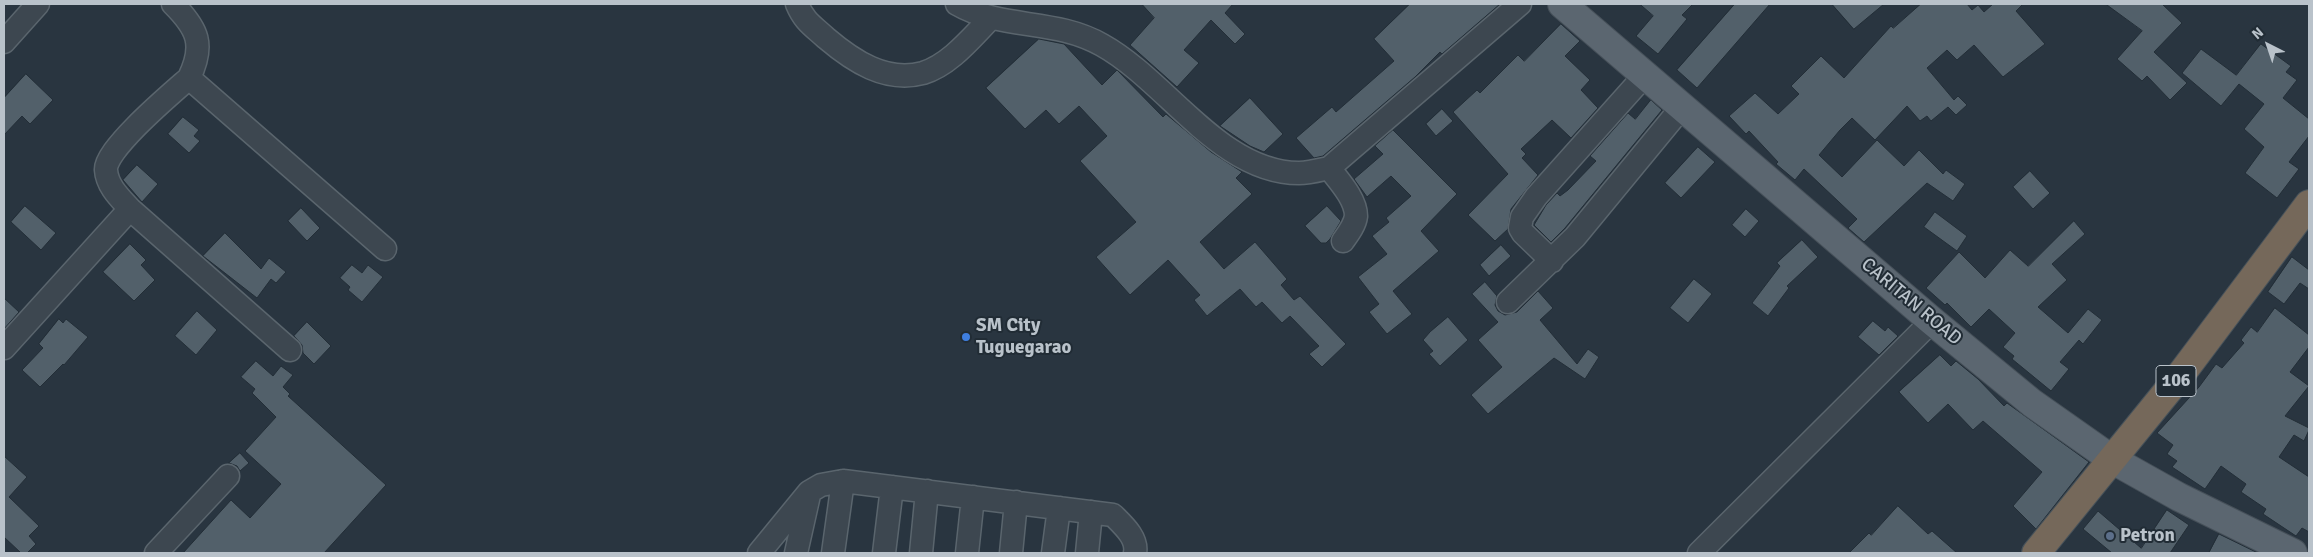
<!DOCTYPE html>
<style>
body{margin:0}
#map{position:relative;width:2313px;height:557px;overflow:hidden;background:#293540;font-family:Signika,sans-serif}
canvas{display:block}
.frame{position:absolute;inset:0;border:5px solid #b9c2ca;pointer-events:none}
.north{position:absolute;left:2243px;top:20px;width:50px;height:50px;-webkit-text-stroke:4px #212c35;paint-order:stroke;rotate:319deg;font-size:14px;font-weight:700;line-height:20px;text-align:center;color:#b9c2ca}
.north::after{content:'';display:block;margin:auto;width:18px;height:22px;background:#b9c2ca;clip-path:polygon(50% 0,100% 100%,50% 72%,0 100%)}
</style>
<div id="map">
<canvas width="2313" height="557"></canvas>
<div class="frame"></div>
<div class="north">N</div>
</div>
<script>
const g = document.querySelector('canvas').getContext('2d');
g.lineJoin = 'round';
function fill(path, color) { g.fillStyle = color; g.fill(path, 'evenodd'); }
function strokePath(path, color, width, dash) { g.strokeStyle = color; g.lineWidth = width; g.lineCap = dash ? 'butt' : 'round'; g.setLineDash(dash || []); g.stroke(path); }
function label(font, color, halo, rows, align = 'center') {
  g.font = font + ' Signika,sans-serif'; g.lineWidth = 4; g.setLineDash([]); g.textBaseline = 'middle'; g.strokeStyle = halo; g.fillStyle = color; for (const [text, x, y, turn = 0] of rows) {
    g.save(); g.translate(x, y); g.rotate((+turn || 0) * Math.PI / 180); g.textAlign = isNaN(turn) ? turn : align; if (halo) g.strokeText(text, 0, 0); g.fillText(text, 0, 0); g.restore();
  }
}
const building = new Path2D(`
 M1142,4H1233L1225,13L1245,34L1235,44L1211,20L1184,50L1199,63L1177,87L1130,45L1154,18Z
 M1410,4H1500L1442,54L1440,52L1415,77L1323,156L1314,158L1296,138L1332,107L1336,112L1394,61L1374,39Z
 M1640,4H1693L1682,15L1687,19L1658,54L1636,36L1653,16Z
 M1735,4H1770L1697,88L1677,70Z
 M1832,4H1884L1854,29Z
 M1921,4H1967L1972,10L1978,5L1984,12L1993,4H2023L2016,11L2045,44L2003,77L1974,45L1957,60L1947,50L1927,68L1954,100L1958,96L1967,105L1956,115L1948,107L1931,121L1927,116L1920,121L1907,106L1875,140L1852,118L1840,130L1819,155L1842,177L1877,140L1904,166L1919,150L1943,174L1946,170L1965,184L1953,201L1927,183L1864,242L1848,228L1857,219L1804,169L1795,180L1776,164L1778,162L1749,131L1746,134L1729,116L1755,93L1778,114L1799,94L1791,86L1821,56L1844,78L1891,26L1893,28Z
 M2106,4H2162L2182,23L2154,52L2187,83L2170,100L2147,76L2142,81L2117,59L2142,31Z
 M1561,24L1580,41L1565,56L1590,80L1581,90L1598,108L1571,138L1552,120L1521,149L1526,154L1522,158L1538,175L1511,209L1508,229L1495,241L1468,215L1508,174L1453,112L1477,90L1480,93L1518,55L1524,61Z
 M1039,39L1064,44L1102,85L1117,70L1163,117L1166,114L1211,152L1242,172L1236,178L1252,194L1200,242L1224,269L1255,242L1287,279L1281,285L1294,300L1300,296L1346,344L1322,367L1309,354L1319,346L1290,316L1282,323L1262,302L1256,307L1240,289L1207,316L1194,300L1200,295L1168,260L1130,295L1096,257L1136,222L1080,161L1107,136L1079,106L1059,124L1046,110L1025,129L986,88Z
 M2261,44L2291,66L2286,72L2297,80L2283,98L2309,119V136L2289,162L2299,169L2277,198L2245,173L2264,147L2244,129L2264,104L2239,84L2221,106L2182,73L2201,49L2236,75Z
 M26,74L53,100L30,124L22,116L4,135V98Z
 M1250,98L1283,134L1264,152L1250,146L1220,126Z
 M1651,100L1662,110L1565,228L1551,242L1534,225L1546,205L1557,193L1560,196L1568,190L1596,161L1590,156L1628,113L1635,119Z
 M1442,109L1453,121L1436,136L1426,124Z
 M183,117L199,130L194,136L200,141L189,153L168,134Z
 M1393,130L1457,194L1421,231L1439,251L1393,291L1412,314L1387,334L1369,312L1379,304L1358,277L1387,254L1372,236L1389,222L1386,218L1411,196L1391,176L1367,197L1354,179L1383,154L1375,146Z
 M1698,147L1715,162L1681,198L1665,183Z
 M137,165L158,184L142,202L123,180Z
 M2030,171L2050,193L2033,209L2013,187Z
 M25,206L56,233L41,250L11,222Z
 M1327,206L1341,221L1330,239L1326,243H1321L1305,226Z
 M301,208L320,228L307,241L288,221Z
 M1746,209L1759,221L1745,237L1732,225Z
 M1935,212L1967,236L1957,251L1924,227Z
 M2074,221L2085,234L2052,264L2067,280L2038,307L2068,333L2088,309L2102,320L2083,344L2079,340L2060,362L2069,369L2051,391L2012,359L2014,356L2003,347L2015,333L1989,309L1971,327L1947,303L1945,305L1926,288L1959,252L1985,278L2010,250L2028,266Z
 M225,233L261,269L269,258L286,272L276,283L271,279L257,298L203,256Z
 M1802,240L1818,257L1787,286L1789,288L1768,316L1752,303L1780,266L1777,263Z
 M130,244L146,260L141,265L155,280L134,301L103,272Z
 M1501,245L1511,256L1489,276L1480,265Z
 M2292,257L2309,270V289L2300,283L2284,304L2268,292Z
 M352,265L362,273L368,265L383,277L362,302L348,290L350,287L340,278Z
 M1694,279L1712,294L1688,323L1670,308Z
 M1485,282L1497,296L1495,305L1498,311L1505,315L1517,312L1538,291L1553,308L1540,320L1577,364L1588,349L1599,357L1585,379L1554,358L1488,414L1471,395L1502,367L1478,340L1498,322L1472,294Z
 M4,298L19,312L4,329Z
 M2275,308L2309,335V347L2290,372L2309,386L2285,416L2309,428V430L2304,441L2294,435L2279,457L2309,477V532L2302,528L2296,536L2263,514L2266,509L2241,492L2246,484L2221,466L2205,489L2172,467L2177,461L2167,454L2173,445L2157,433L2199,387L2216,364L2222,368L2244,343L2241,340L2251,327L2257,332Z
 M197,311L217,330L196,355L175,336Z
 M1448,317L1468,340L1440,366L1429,354L1433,351L1423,340L1430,332Z
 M59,319L63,323L66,319L88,337L64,365L63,364L40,387L22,370L43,348L39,344Z
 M1873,321L1885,331L1888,327L1898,336L1879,355L1858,337Z
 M307,322L331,346L314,364L303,353L302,345L294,336Z
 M1940,355L1951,366L1956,361L1978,379L2004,406L2007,403L2089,462L2036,529L2013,506L2042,472L1983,421L1973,430L1948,404L1928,423L1899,392Z
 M256,361L273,376L281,366L293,375L283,387L290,394L288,396L386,485L324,553H183L231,500L250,518L281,484L245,451L276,417L252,393L255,389L241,377Z
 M240,453L249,463L240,471L237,466L229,463Z
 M4,456L27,477L9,497L39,526L29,536L36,544L27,553H21L4,537Z
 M1898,506L1928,534L1932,531L1957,553H1849L1869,533L1871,535Z
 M2167,510L2189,525L2170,553H2112L2083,529L2098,511L2141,548Z
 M2219,534L2258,553H2209Z`);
const minor = new Path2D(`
 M173,4C198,29 205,45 189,78C172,93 104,150 106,170C107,186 120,198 130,209L290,350
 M797,4C804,21 813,26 826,38C853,61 886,83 923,73C950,65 972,37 991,18
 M957,4C1002,30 1055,18 1102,45C1167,81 1220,173 1299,173C1309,173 1320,170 1329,168L1520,4
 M4,42L38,4
 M189,78L385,249
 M1329,168C1339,181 1356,199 1356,216C1355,225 1348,234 1343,241
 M1552,261L1523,233L1520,228L1522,217L1536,197L1645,75
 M1508,302L1575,237L1682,107
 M4,348L130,209
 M156,553L228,476
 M759,553L809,492L821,485L843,481L1113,515C1123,525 1138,538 1135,553
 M796,553L809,495
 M833,553L843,481
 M884,553L892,487
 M921,553L927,491
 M967,553L973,497
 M1011,553L1016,502
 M1053,553L1059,508
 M1087,553L1091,512
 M1699,553L1932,321`);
const major = new Path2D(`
 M1562,4L1932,321L2032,403L2113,460L2179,497L2293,553`);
const highway = new Path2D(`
 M2036,553L2179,377L2309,204`);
const markers = [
 [966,337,5,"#3f7fe0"],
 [2110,536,5,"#5c6f8a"]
];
const shields = [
 [2176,381,40]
];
const shieldNames = [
 ["106",2176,381]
];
const streetNames = [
 ["CARITAN ROAD",1911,302,40]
];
const poiNames = [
 ["SM City",976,326],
 ["Tuguegarao",976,348],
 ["Petron",2120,536]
];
fill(building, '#52606a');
strokePath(building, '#232e37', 1);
strokePath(minor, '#5a656d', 25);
strokePath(major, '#465059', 30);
strokePath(highway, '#47525a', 30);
strokePath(minor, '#3d4750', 22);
strokePath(major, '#5b6670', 28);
strokePath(highway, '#75685a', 28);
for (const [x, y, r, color] of markers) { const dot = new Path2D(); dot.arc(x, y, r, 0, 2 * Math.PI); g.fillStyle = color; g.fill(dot); strokePath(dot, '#212c35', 2); }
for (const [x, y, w] of shields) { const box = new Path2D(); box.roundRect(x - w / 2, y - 15.5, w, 31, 4); g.fillStyle = '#212c35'; g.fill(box); strokePath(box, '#b9c2ca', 1); }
label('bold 18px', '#b9c2ca', null, shieldNames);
label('19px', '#b9c2ca', '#212c35', streetNames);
label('bold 19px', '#b9c2ca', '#212c35', poiNames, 'left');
</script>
